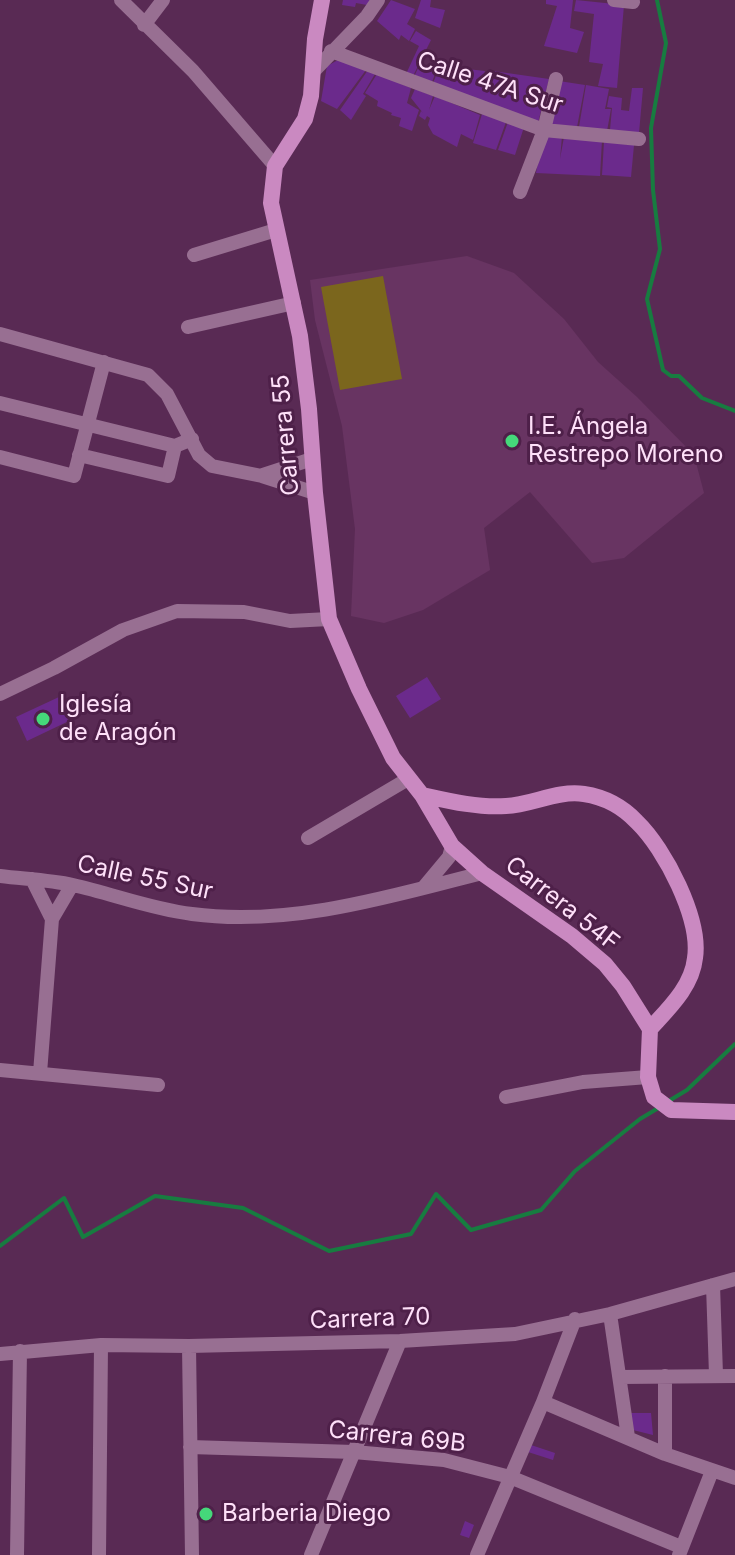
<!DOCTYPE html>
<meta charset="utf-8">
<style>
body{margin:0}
canvas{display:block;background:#592a54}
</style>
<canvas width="735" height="1555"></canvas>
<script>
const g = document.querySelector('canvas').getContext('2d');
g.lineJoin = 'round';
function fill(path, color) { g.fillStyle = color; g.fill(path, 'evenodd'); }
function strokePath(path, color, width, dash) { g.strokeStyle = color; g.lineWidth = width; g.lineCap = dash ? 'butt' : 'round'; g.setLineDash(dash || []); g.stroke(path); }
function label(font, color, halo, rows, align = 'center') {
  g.font = font + ' Inter,sans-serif'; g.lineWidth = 6; g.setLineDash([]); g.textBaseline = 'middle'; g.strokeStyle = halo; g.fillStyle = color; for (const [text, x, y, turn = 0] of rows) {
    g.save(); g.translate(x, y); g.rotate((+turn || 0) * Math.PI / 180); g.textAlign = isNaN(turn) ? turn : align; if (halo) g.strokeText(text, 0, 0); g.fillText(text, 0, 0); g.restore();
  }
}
const built = new Path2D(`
 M467,256L514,273L564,319L598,362L637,397L694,455L704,493L624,558L592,563L530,492L484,528L490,570L423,610L384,623L351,616L355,529L342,426L315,320L310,280Z`);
const green = new Path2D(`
 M383,276L402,379L340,390L321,287Z`);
const stream = new Path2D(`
 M657,0L666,43L651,128L653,190L660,249L647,299L663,370L671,376H679L702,398L735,411
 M667,1102L687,1090L735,1044
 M0,1246L64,1198L83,1237L155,1196L243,1208L329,1251L411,1234L436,1194L471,1230L541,1210L575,1171L640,1119L660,1107`);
const building = new Path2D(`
 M343,0H370L367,5L356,3L355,7L342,5Z
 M391,0L415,9L407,24L415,29L409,41L401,35L399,40L377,21Z
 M421,0H431L430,7L445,10L440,28L415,18Z
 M546,0H573L570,28L584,32L577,53L544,46L557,6L546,4Z
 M576,0L624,5L617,88L598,86L603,64L589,62L594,14L574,11Z
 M416,31L431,40L413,76L406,74L419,46L410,41Z
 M340,59L366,70L337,109L321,101L327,66Z
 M420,64L437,69L430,87L412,81Z
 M440,66L485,71L482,82L488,84L493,71L549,79L538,123L431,88Z
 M368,70L375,74L363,94L366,96L351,120L340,110Z
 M377,74L411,88L407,103L419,110L412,131L399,126L401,118L391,115L392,113L377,106L378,101L365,93Z
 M559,81L585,85L577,127L550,124Z
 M586,85L609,89L605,109H611L607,131L579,127Z
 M632,88H643L639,133L610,130L612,108L607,107L609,96L622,98L621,110L629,111Z
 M415,89L433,96L429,110L435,96L480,115L473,140L461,134L457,147L433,134L428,125L430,118L427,116L425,120L419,116L421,111L423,113L411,98Z
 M482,114L506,122L496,150L473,143Z
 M508,122L524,127L515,155L498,150Z
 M543,134L562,136L560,159L564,137L602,140L600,176L536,173Z
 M604,142L634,145L631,177L602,175Z
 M427,677L441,699L410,718L396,696Z
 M59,697L71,720L27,741L16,717Z
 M630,1413H651L653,1435L633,1430Z
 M531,1445L555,1453L553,1460L528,1452Z
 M465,1521L474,1525L469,1538L460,1535Z`);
const street = new Path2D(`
 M121,0L193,71L275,166
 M614,0L633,2
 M144,25L163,0
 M331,51L544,130L639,139
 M312,73L367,16L378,0
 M520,192L544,130L556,79
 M194,255L276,230
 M188,327L294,303
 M0,334L148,375L167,394L199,455L212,466L262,476L315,493
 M0,403L175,446L192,439
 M79,455L168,476L175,446
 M0,457L74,476L104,362
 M263,475L312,459
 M0,694L54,668L123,630L177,611L244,612L290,621L329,619
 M308,838L408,779
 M0,876C24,879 49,880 73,885C113,894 151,909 192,914C289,927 389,897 482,873
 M32,879L52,919
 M424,887L449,857L452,846
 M0,1070L158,1085
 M40,1073L52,919L72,885
 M506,1097L583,1082L648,1077
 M713,1285L716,1375
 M610,1314L628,1437
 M189,1346L192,1555
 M0,1354L101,1345L189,1346L400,1341L515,1334L610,1314L735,1279
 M620,1377L735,1376
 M543,1402L665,1454L735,1478
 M190,1447L354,1452L444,1460L510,1477L681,1547
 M665,1454V1376
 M17,1555L20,1351
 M99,1555L101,1345
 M311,1555L400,1341
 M477,1555L543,1402L575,1319
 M679,1555L712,1471`);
const secondary = new Path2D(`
 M322,0L315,39L311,96L305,119L275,166L271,203L300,336L309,409L315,493L329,619L359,689L393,758L422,795L452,846L482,873L572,936L605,964L623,986L650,1029L648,1077L654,1097L671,1110L735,1112
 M422,795C449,801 478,808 506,806C532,805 557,790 584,794C604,797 623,807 637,822C665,849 701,919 695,958C692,987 668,1009 650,1029`);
const markers = [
 [512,441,8,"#45d77a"],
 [43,719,8,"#45d77a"],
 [206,1514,8,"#45d77a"]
];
const streetNames = [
 ["Calle 47A Sur",490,83,18],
 ["Carrera 55",286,435,-95],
 ["Calle 55 Sur",145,878,12],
 ["Carrera 54F",562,904,38],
 ["Carrera 70",370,1319,-2],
 ["Carrera 69B",397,1437,6]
];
const poiNames = [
 ["I.E. Ángela",528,427],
 ["Restrepo Moreno",528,455],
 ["Iglesía",59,705],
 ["de Aragón",59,733],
 ["Barberia Diego",222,1514]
];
fill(built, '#683462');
fill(green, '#7b661d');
strokePath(stream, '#177c40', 4);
fill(building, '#6b2a8c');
strokePath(street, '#986f92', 14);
strokePath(secondary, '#ca89c1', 16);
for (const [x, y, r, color] of markers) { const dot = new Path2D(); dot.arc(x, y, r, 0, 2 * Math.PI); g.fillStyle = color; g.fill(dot); strokePath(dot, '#4e2049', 3); }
label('24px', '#fee0f9', '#4e2049', streetNames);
label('24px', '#fee0f9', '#4e2049', poiNames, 'left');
</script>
